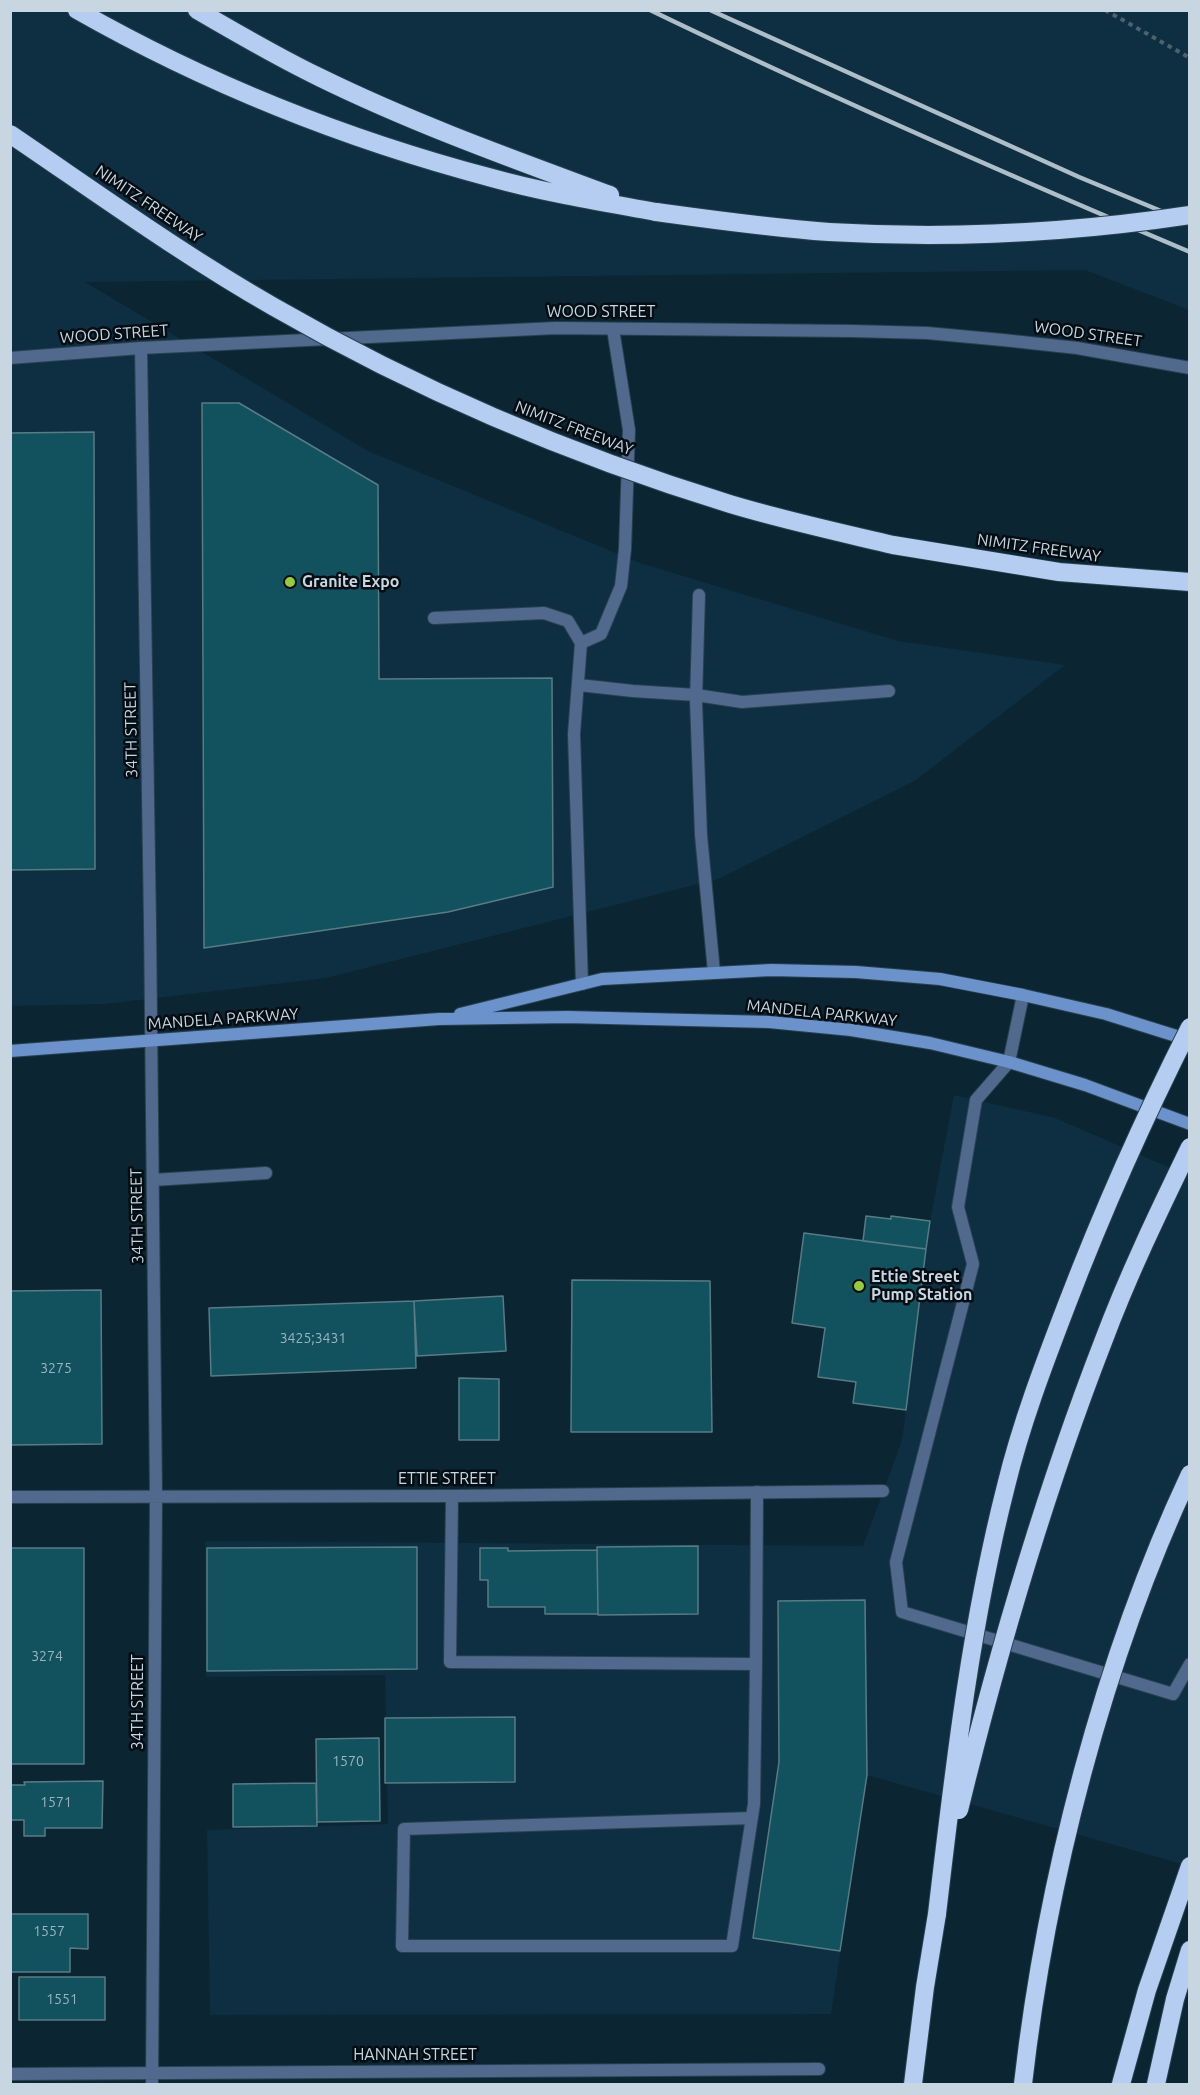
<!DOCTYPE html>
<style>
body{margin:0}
#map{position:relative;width:1200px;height:2095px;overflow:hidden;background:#0b2533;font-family:Ubuntu,sans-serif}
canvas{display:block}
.frame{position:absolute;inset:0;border:12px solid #c7d6e0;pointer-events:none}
</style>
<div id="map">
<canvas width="1200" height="2095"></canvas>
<div class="frame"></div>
</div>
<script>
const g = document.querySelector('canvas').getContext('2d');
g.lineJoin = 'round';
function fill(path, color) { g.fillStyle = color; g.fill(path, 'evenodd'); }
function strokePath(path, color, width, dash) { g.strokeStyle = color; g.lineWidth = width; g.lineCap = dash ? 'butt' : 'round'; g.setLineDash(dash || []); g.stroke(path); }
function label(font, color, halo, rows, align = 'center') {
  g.font = font + ' Ubuntu,sans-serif'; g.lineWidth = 5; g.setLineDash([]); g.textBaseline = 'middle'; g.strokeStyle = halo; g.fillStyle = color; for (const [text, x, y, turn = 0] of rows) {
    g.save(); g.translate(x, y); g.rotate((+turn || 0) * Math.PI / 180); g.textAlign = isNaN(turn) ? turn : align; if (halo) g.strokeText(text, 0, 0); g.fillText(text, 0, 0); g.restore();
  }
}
const built = new Path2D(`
 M10,11H1189V310L1085,270L85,282L368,451L640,563L898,641L1065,665L916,780L718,879L326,978L105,1004L11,1006Z
 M954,1095L1055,1118L1189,1176V1866L867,1775L831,2014L210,2015L207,1830L388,1824L385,1675L206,1677L205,1541L863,1546L902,1440L930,1221Z`);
const building = new Path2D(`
 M202,403H239L378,485L379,679L552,678L553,887L448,912L204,948Z
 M94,432L95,869L10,870V433Z
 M866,1216L891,1219V1216L930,1221L926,1249L863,1241Z
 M804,1233L926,1249L906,1410L853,1403L856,1382L818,1377L825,1328L792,1323Z
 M572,1280L710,1281L712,1432H571Z
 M101,1290L102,1444L10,1445V1291Z
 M503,1296L506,1351L417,1356L414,1301Z
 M414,1301L416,1368L211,1376L209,1308Z
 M459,1378L499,1379V1440H459Z
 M698,1546V1614L598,1615L597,1547Z
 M417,1547V1669L207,1671V1548Z
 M10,1548H84V1764H10Z
 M480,1548H508V1551L597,1550L598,1614H545V1607H488V1580H480Z
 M865,1600L867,1775L840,1951L753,1938L779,1762L778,1601Z
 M515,1717V1782L385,1783V1718Z
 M379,1738L380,1821L317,1822L316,1739Z
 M103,1781L102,1828H45V1836H24V1820H10V1785H25L24,1782Z
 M316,1783L317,1826L233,1827V1784Z
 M10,1914H88V1949L70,1948V1972H10Z
 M19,1977H105V2020H19Z`);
const path = new Path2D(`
 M1105,10L1190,58`);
const lane = new Path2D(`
 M699,595L696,701L701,835L714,972
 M434,618L544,613L568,621L581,643L574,734L582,984
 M581,643L601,634L621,586L625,549L629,430L613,329
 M579,685L633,691L696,695L742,702L889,691
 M1023,995L1009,1062L976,1100L958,1207L973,1264L896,1562L902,1612L1173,1694L1190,1664
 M153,1180L266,1173
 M452,1496L450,1662L756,1664L757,1492
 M752,1818L404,1829L402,1946H732L754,1804L756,1664`);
const street = new Path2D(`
 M141,348L150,924L156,1497L152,2084
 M10,358L141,348L556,328L852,331L927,333L1003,340L1077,348L1190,368
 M10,1497L452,1496L883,1491
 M10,2074L819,2069`);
const secondary = new Path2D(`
 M460,1014L602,979L771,970L856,972L940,979L1023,995L1106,1014L1189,1040
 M10,1051L439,1019L568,1017L769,1022L851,1030L930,1043L1009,1062L1085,1085L1190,1124`);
const highway = new Path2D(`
 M77,10C207,84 348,140 492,178C546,193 602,202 656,212
 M197,10C238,34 279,58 321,78C415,124 513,159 610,195
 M893,545L1059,572L1190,582
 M913,2084L925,1987L937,1914
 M1121,2084L1147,1990L1190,1866
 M1156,2084L1175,1999L1190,1950`);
const rail = new Path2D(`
 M650,10C828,96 1008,175 1190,252
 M710,10L1079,177L1190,223`);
const highwayBridge = new Path2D(`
 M10,134C97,193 183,255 274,307C418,390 571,455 730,504C783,520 838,532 893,545
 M656,212C714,220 771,228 829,232C949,239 1071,233 1190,215
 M959,1810C998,1651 1044,1494 1103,1342C1128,1275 1159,1211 1190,1147
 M937,1914C954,1770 970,1627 1006,1486C1021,1424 1044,1364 1067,1304C1103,1210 1144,1118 1190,1027
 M1023,2084C1046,1882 1103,1659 1190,1474`);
const markers = [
 [290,582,6,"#96cc39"],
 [859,1286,6,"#96cc39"]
];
const numberNames = [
 ["3425;3431",313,1338],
 ["3275",56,1368],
 ["3274",47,1656],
 ["1570",348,1761],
 ["1571",56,1802],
 ["1557",49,1931],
 ["1551",62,1999]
];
const streetNames = [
 ["NIMITZ FREEWAY",149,204,34],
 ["WOOD STREET",601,312],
 ["WOOD STREET",114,334,-4],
 ["WOOD STREET",1088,334,8],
 ["NIMITZ FREEWAY",574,428,21],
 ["NIMITZ FREEWAY",1039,548,8],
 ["34TH STREET",131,730,-91],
 ["MANDELA PARKWAY",822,1013,6],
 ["MANDELA PARKWAY",223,1019,-4],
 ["34TH STREET",137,1216,-91],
 ["ETTIE STREET",447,1479],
 ["34TH STREET",138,1702,-90],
 ["HANNAH STREET",415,2055]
];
const poiNames = [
 ["Granite Expo",302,582],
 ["Ettie Street",871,1277],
 ["Pump Station",871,1295]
];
fill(built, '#0d2f41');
fill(building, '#12515e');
strokePath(building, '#597c84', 1.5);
strokePath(lane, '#29414f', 14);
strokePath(street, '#29414f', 14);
strokePath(secondary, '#29414f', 14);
strokePath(highway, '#29414f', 20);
strokePath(path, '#4c626f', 4, [4.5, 4.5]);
strokePath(lane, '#51698d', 12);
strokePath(street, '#51698d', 12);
strokePath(secondary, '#6b92ca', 12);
strokePath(highway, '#b5cdf1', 18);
strokePath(rail, '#aebec9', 4.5);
strokePath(highwayBridge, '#29414f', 20, []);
strokePath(highwayBridge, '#b5cdf1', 18);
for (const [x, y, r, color] of markers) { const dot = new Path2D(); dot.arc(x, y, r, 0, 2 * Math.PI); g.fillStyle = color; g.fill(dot); strokePath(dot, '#040d13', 2); }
label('14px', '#9ab5c0', null, numberNames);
label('16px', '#c7d6e0', '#040d13', streetNames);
label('bold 16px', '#c7d6e0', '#040d13', poiNames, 'left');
</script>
